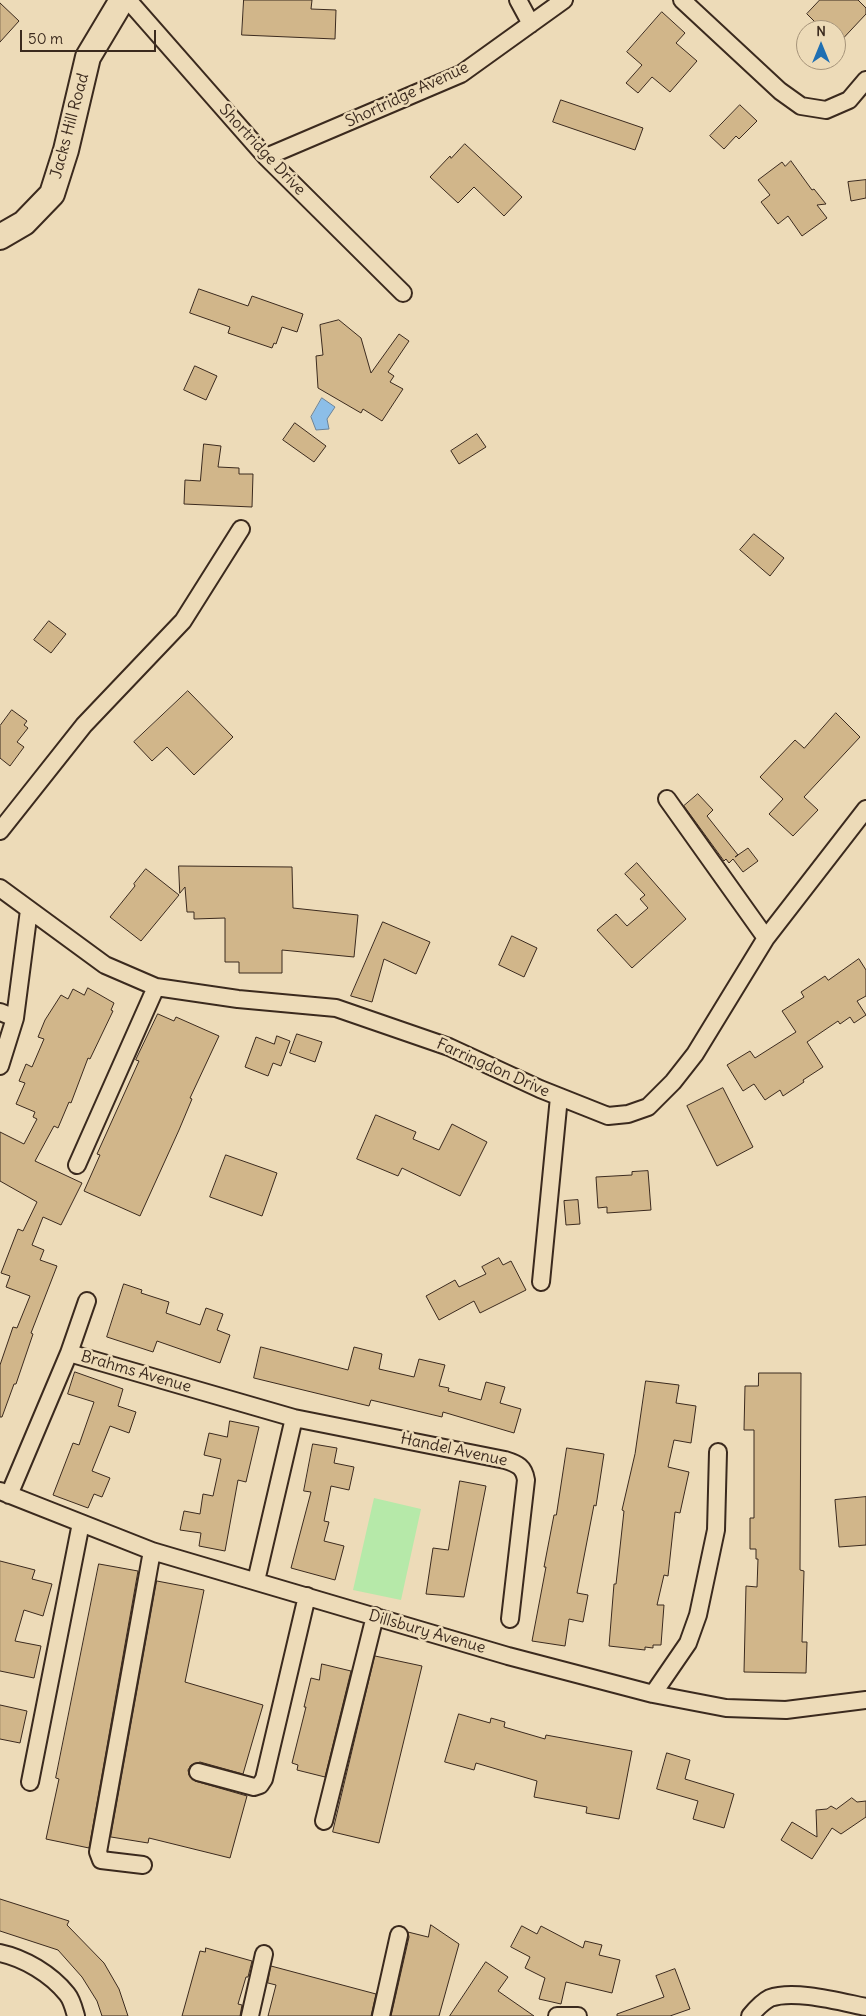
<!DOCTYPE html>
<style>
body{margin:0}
#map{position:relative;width:866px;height:2016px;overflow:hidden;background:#eddbb8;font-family:Delius,sans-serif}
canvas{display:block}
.north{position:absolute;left:796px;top:20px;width:50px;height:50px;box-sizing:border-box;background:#eddbb8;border:1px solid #a6947a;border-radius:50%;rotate:0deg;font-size:14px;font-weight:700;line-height:20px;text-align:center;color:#3b2a1e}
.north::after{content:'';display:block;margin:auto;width:18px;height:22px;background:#1f6fb2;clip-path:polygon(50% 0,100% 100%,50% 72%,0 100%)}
.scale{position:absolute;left:20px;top:30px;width:136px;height:22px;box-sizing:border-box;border:2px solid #3b2a1e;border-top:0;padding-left:6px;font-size:15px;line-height:18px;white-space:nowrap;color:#3b2a1e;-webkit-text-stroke:4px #eddbb8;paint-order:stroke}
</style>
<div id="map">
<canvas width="866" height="2016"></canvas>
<div class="north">N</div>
<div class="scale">50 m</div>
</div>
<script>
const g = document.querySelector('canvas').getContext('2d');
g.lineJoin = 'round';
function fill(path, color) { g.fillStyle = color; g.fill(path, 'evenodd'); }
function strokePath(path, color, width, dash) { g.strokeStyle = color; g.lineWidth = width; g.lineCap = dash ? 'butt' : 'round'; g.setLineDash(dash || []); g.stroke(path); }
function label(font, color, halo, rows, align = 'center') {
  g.font = font + ' Delius,sans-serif'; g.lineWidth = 5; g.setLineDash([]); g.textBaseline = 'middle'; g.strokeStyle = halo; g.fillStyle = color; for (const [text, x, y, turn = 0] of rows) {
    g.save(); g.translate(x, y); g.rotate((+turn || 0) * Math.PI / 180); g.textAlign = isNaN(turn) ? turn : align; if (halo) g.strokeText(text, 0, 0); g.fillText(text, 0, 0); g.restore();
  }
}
const green = new Path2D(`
 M374,1498L421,1509L401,1600L353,1590Z`);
const water = new Path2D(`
 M322,398L335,407L327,419L329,429L316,430L311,417Z`);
const building = new Path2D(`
 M244,0H312L311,9L336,10L335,39L242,35Z
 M820,0H858L866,8V14L836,46V30H811L817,24L807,14Z
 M0,3L19,21L0,42Z
 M662,12L685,33L676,43L697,61L670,92L652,77L638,93L626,83L642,65L627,52Z
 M561,100L643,128L635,150L553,122Z
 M740,105L757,121L739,139L736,136L724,149L710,136Z
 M465,144L522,197L504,216L474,187L458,203L430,177L450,156L451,158Z
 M791,161L812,190L814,189L826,204L817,205L827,218L802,236L788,216L778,224L761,202L770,195L758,180L782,162L785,166Z
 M866,180V198L851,201L848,182Z
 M199,289L248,306L252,296L303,314L297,332L282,327L276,344L274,343L272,348L228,333L230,327L190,313Z
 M339,320L361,338L371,373L399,334L409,341L388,372L394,376L390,382L403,389L382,421L363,409L361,413L318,388L316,356L323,355L320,325Z
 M195,366L217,376L206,400L184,390Z
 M295,423L326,446L314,462L283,440Z
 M477,434L486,447L459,464L451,451Z
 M204,444L221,446L218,467L239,468V474H253L252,507L184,504L185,480L200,481Z
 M754,534L784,558L770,576L740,550Z
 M49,621L66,634L51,653L34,640Z
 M188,691L233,737L194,775L167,747L152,761L134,742Z
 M12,710L27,721L24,725L28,728L17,742L24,747L10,766L0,758V726Z
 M836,713L860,737L804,797L818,810L793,836L769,814L783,799L760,777L795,740L804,748Z
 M698,794L713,810L707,816L738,855L735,857L748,848L758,861L743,872L733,859L729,863L726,859L724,861L684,806Z
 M637,863L686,919L632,968L597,930L616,914L627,926L648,908L640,899L645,895L625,874Z
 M179,866L292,867L293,908L358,915L354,957L282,950V973H239V962H225V918L194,919V912H187L185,887L180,893Z
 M146,869L179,895L141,941L110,917L135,886L134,884Z
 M383,922L430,942L416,974L384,959L372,1002L351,996Z
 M512,936L537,948L524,977L499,965Z
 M859,959L866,970V996L857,1001L866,1015L854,1023L850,1017L840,1024L838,1021L807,1042L823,1067L803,1080L804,1082L783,1096L780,1090L765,1100L754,1084L743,1091L727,1065L750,1051L755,1058L796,1032L782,1011L804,997L801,992L825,976L828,980Z
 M88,988L114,1003L111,1010L113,1011L90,1059L88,1058L71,1103L69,1102L58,1128L54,1126L35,1161L82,1183L61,1225L43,1217L32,1245L44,1250L40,1260L57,1266L31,1333L33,1334L16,1384H14L2,1417H0V1365L13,1327L17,1328L30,1296L6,1287L10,1276L1,1273L18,1229L23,1231L37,1202L0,1181V1132L24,1144L37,1119L33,1117L35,1112L16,1104L25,1083L19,1081L26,1064L32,1067L44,1039L38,1037L45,1020L61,995L68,999L73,989L84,995Z
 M158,1014L174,1021L176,1017L219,1036L190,1098L192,1099L179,1130L140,1216L84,1191L100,1155L97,1154L139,1061L136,1060Z
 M297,1034L322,1042L315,1062L290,1053Z
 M277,1036L290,1041L281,1066L273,1063L268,1076L245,1067L256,1037L274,1044Z
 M723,1088L753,1147L717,1166L687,1106Z
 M376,1115L416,1132L413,1139L439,1150L452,1124L487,1142L460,1196L402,1168L398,1176L357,1159Z
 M226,1155L277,1173L262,1216L210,1197Z
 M648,1171L651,1210L607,1213V1207L598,1208L596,1177L632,1175V1172Z
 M578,1200L580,1224L566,1225L564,1201Z
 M499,1258L503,1265L511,1261L526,1290L480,1313L474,1301L439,1320L426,1296L455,1280L459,1287L486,1274L482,1267Z
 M124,1284L142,1290L141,1293L169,1302L166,1313L200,1325L206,1308L223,1314L217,1330L230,1335L220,1363L157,1341L153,1352L107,1337Z
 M261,1347L348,1370L354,1347L382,1354L379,1369L414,1377L419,1359L445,1365L439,1386L449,1388L448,1391L481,1400L486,1382L505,1387L500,1403L521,1409L514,1433L443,1412L442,1417L371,1400L369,1406L254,1378Z
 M75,1372L123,1389L118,1406L136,1412L129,1433L110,1426L92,1471L110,1478L102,1497L94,1494L88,1508L53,1495L73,1443L79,1445L94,1402L68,1394Z
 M759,1373H801L800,1570L804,1571L802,1642H807L806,1673L744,1672L746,1586L757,1587L758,1559H756V1549H750V1518H754V1430H744L745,1386H758Z
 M646,1381L679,1385L676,1403L696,1406L691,1443L674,1440L668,1467L689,1472L680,1513L675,1512L668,1576L664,1575L657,1605H664L661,1645H653V1648L645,1647V1650L609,1646L614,1584H616L624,1511L622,1510L635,1454Z
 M230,1421L259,1427L246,1482L238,1480L225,1551L199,1546L201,1533L180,1530L184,1511L200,1514L203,1494L213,1496L221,1459L204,1455L209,1433L227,1437Z
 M313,1444L337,1448L334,1463L354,1467L349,1490L331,1486L324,1521L329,1522L324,1541L344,1546L335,1580L291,1568L311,1492L304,1491Z
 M567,1448L604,1454L596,1506L594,1505L577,1593L588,1595L583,1622L569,1619L565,1646L532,1641L546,1567H544L554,1515H556Z
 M460,1481L486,1486L464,1597L426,1594L433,1548L448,1550Z
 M866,1497V1545L839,1547L835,1500Z
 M0,1561L35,1570L32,1579L52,1584L43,1616L24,1610L15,1641L41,1646L34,1678L0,1671Z
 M99,1564L138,1571L89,1848L46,1839L59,1779L56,1778Z
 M157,1581L204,1590L185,1682L263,1705L243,1774L200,1762L191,1765L188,1770L189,1775L195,1781L247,1796L230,1858L149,1838L148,1843L111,1837Z
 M375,1656L422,1666L379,1843L333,1832Z
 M322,1664L351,1671L325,1777L297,1770L298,1765L292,1763L306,1707H304L311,1678L319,1680Z
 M0,1705L27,1711L20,1743L0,1739Z
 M459,1714L490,1723L491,1718L505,1722L504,1727L545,1739L546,1735L632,1751L619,1819L586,1813L587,1807L534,1797L537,1781L476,1763L474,1770L445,1762Z
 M667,1753L690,1760L685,1779L734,1794L724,1828L693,1819L698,1801L657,1789Z
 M852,1798L857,1802L866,1801V1817L841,1834L832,1828L812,1859L781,1840L792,1822L817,1837L816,1810L827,1809L831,1806L836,1809Z
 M0,1899L69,1921L67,1925L104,1963L119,1989L128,2016H102L97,2001L82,1977L58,1950L0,1931Z
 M431,1925L459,1944L439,2016H391L409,1937L408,1932L428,1937Z
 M522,1926L537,1934L541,1926L583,1948L585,1941L602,1945L599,1955L620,1960L612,1993L566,1982L561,2004L539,1999L545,1978L525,1968L530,1957L511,1947Z
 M206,1948L252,1961L248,1977H246L238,2004L242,2005L240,2016H182L200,1951L205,1952Z
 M486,1962L508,1977L498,1991L534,2016H450Z
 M271,1966L376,1994L371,2016H268L276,1985L268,1983Z
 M675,1969L690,2009L670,2016H617V2014L664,1997L656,1976Z`);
const street = new Path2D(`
 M128,0L266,157L403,293
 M518,0L531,24
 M682,0L780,91L801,106L826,110L849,100L866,80
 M266,157L461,74L564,0
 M667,799L766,938
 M0,831L84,725L183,621L241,529
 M0,888L105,965L156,987L238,999L336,1008L449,1047L540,1089L608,1116L628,1114L648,1107L673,1082L695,1054L766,938L866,809
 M0,1012L15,1018
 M0,1066L15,1018L29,910
 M77,1165L156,987
 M541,1282L559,1097
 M69,1353L87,1301
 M0,1491L152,1551L508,1656L653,1694L726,1708L786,1710L866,1700
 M9,1495L69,1353L294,1418L505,1460C518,1464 524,1467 526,1480L510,1619
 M256,1581L294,1418
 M653,1694L688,1643L698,1615L716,1530L718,1452
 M198,1772L254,1787L260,1785L264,1779L307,1596
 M30,1782L81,1523
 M324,1821L375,1616
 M143,1865L101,1860L98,1852L152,1551
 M0,1953C24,1958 51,1974 67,1994C72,2000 74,2009 76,2016
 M250,2016L264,1954
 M381,2016L399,1935
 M557,2016H578
 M750,2016C755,2010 762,2002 770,1998C794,1989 841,2002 866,2007`);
const secondary = new Path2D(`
 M0,237L24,223L52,194L66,150L88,57L122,0`);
const streetNames = [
 ["Shortridge Avenue",407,95,-25],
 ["Jacks Hill Road",70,126,-75],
 ["Shortridge Drive",262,150,47],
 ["Farringdon Drive",493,1068,24],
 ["Brahms Avenue",136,1372,16],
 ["Handel Avenue",454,1450,12],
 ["Dillsbury Avenue",427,1632,16]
];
fill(green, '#b6e9a9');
fill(water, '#8cbee8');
strokePath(water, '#6c8397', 1);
fill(building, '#d1b68a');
strokePath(building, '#3b2a1e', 1);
strokePath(street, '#3b2a1e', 20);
strokePath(secondary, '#3b2a1e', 28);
strokePath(street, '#eddbb8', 16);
strokePath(secondary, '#eddbb8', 24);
label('16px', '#3b2a1e', '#eddbb8', streetNames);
</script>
